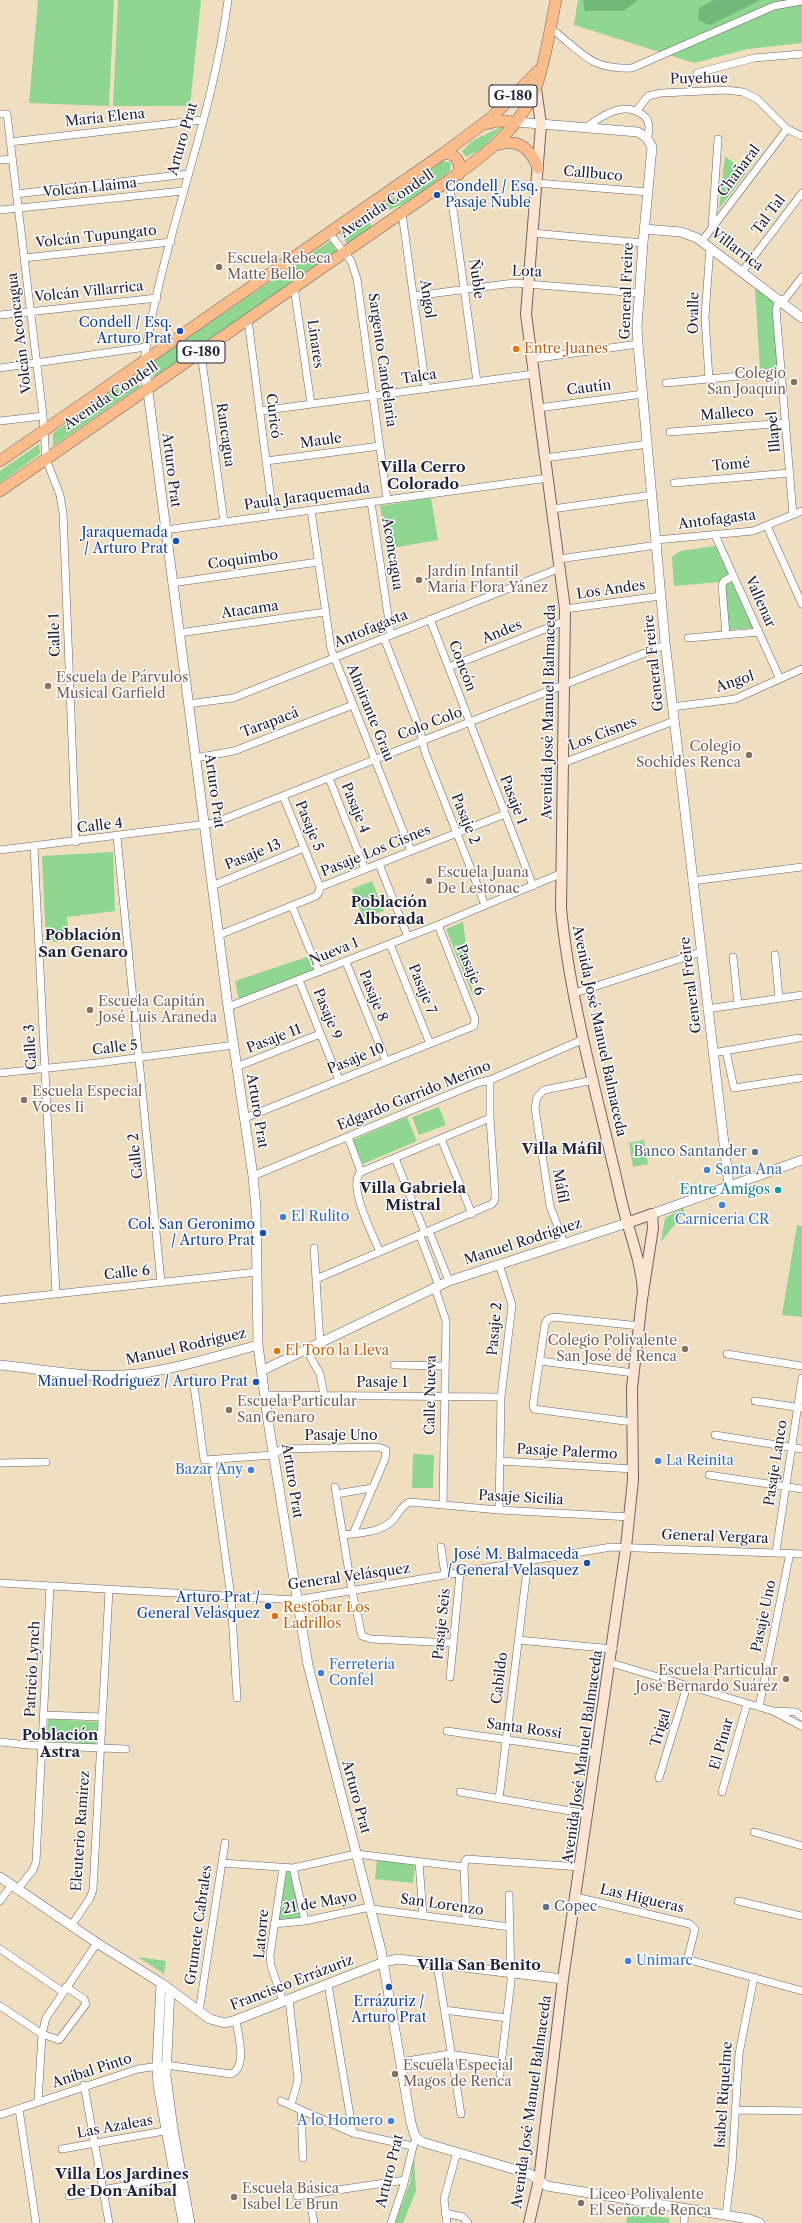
<!DOCTYPE html>
<meta charset="utf-8">
<style>
body{margin:0}
canvas{display:block;background:#efdfc0}
</style>
<canvas width="802" height="2223"></canvas>
<script>
const g = document.querySelector('canvas').getContext('2d');
g.lineJoin = 'round';
function fill(path, color) { g.fillStyle = color; g.fill(path, 'evenodd'); }
function strokePath(path, color, width, dash) { g.strokeStyle = color; g.lineWidth = width; g.lineCap = dash ? 'butt' : 'round'; g.setLineDash(dash || []); g.stroke(path); }
function label(font, color, halo, rows, align = 'center') {
  g.font = font + ' "Libre Caslon Text",serif'; g.lineWidth = 3; g.setLineDash([]); g.textBaseline = 'middle'; g.strokeStyle = halo; g.fillStyle = color; for (const [text, x, y, turn = 0] of rows) {
    g.save(); g.translate(x, y); g.rotate((+turn || 0) * Math.PI / 180); g.textAlign = isNaN(turn) ? turn : align; if (halo) g.strokeText(text, 0, 0); g.fillText(text, 0, 0); g.restore();
  }
}
const green = new Path2D(`
 M38,0H114L109,106L29,103Z
 M118,0H201L190,106H113Z
 M578,0H802V43L748,49L694,63L574,25Z
 M505,125L481,149L466,157L462,151L472,141Z
 M725,156L746,173L719,209Z
 M443,161L451,163L450,171C428,186 401,212 373,213Z
 M364,218L372,226L347,244L340,233Z
 M330,241L337,251L154,379V361Z
 M755,288L773,301L779,369L760,370Z
 M138,374L139,387L53,446V433Z
 M39,444L40,454L0,483V471Z
 M431,498L438,540L386,549L380,506Z
 M716,546L754,628L723,630L720,582L674,586L672,557L680,551Z
 M113,852L115,911L67,917L69,941L46,942L42,856Z
 M372,881L384,911L363,918L352,889Z
 M463,922L473,996L446,929Z
 M307,957L314,970L239,1000L235,981Z
 M439,1107L446,1125L419,1135L412,1117Z
 M407,1117L417,1141L363,1164L353,1140Z
 M644,1140L648,1164L633,1167L629,1143Z
 M683,1208L685,1211L661,1242L665,1218Z
 M797,1225L802,1226V1317L782,1315Z
 M413,1454L434,1455L433,1488H412Z
 M48,1719L98,1722L96,1744L47,1741Z
 M377,1860L415,1864L413,1883L375,1879Z
 M286,1872H290L301,1918L278,1920Z
 M138,1957L166,1961L164,1974Z
 M414,2155L416,2191L403,2223H395L410,2182Z
 M628,2212L669,2218V2223H626Z`);
const forest = new Path2D(`
 M583,0H638L623,11H585Z
 M714,0H761L710,25L698,20L699,8Z`);
const minor = new Path2D(`
 M550,28C582,51 588,70 632,68L774,6L802,1
 M697,73L754,58L802,54
 M637,110L648,96L661,93L726,90L743,92L757,99L787,129L802,136
 M0,114H7L43,416L46,459L60,495L63,513L76,842
 M585,128C602,116 623,100 643,115C650,120 650,130 647,138
 M10,142L202,120
 M0,160L12,159
 M449,180L477,382
 M537,183L648,192
 M16,194L188,174
 M0,210L183,191
 M402,213L426,389
 M712,228L718,139
 M329,233L351,261L357,279L387,499
 M532,233L643,243
 M702,241L787,129
 M24,258L171,242
 M742,272L802,193
 M294,287L311,404
 M414,296L514,283L639,293
 M0,315L157,298
 M248,320L273,515
 M201,353L224,522
 M532,359L638,344
 M144,361C162,239 212,123 228,0
 M0,368L146,347
 M709,379L705,317L710,247
 M666,383L782,372
 M538,408L643,394
 M260,411L534,374
 M0,421L43,416
 M670,432L786,423
 M545,458L648,444
 M266,461L380,446
 M674,483L790,473
 M371,502L391,635
 M552,509L652,495
 M311,510L331,649L411,851
 M793,515L776,309L779,301L786,298L802,277
 M767,526L802,604
 M165,530L548,478
 M715,535L780,679
 M656,540L753,531L802,511
 M559,559L657,545
 M172,583L318,562
 M565,609L661,596
 M430,619L533,886
 M179,633L325,612
 M726,635L722,585L724,581L734,576
 M384,638L420,730L425,752L485,905
 M688,638L759,632
 M449,667L565,621
 M188,704L233,698L560,568
 M672,707L735,699L802,669
 M195,758L234,751L353,705
 M563,763L674,721
 M329,778L365,869
 M117,837L161,1282
 M34,847L56,1294
 M0,850L214,823L665,645
 M379,864L408,937
 M692,881L802,867
 M212,886L304,848
 M320,887L505,814
 M292,906L319,972
 M219,935L316,896L319,892L320,887L283,796
 M390,944L430,1044
 M775,955L779,998
 M733,957L738,1004
 M346,962L386,1061
 M299,980L339,1080
 M575,993L701,952
 M228,1007L438,925L560,874
 M707,1009L802,995
 M726,1051L734,1088L800,1078
 M713,1053L799,1038
 M236,1067L320,1034
 M0,1073L97,1063L234,1045
 M245,1118L474,1026L475,1019L438,925
 M348,1137L361,1172
 M441,1139L472,1214
 M395,1158L425,1233
 M361,1172L490,1118
 M361,1172C346,1184 374,1237 380,1252
 M253,1176L477,1083L490,1080L584,1039
 M429,1231L449,1281
 M420,1236L439,1286
 M564,1243L550,1206L535,1108L537,1097L544,1090L594,1080
 M314,1248L320,1342
 M499,1264L512,1305L501,1397L499,1510
 M316,1279L492,1204L495,1200V1192L490,1118V1080
 M435,1288L446,1321L443,1505
 M0,1300L257,1272
 M306,1349L320,1374L324,1395
 M727,1354L802,1366
 M540,1361L634,1373
 M394,1365L445,1366
 M193,1378L204,1460L273,1455L282,1449L378,1447L386,1450L385,1459L353,1534
 M264,1395L501,1397
 M755,1401L802,1408
 M632,1422L534,1409L533,1405L545,1324L548,1319L554,1317L640,1326
 M715,1435L802,1449
 M212,1460L231,1597L237,1698
 M500,1461L633,1469
 M0,1463L46,1462
 M709,1475L802,1489
 M335,1487L352,1591L362,1636L371,1639L453,1643
 M336,1494L372,1488
 M343,1535C358,1533 378,1533 391,1522C399,1515 400,1506 410,1502L499,1510L630,1517
 M441,1547L445,1575
 M776,1552L802,1378
 M0,1583L296,1600L611,1547L802,1554
 M518,1640L613,1649
 M611,1663L773,1711L801,1726
 M450,1677L460,1573
 M759,1707L790,1553
 M774,1711L796,1712L802,1717
 M44,1715L102,1717
 M447,1731L597,1753
 M0,1742L28,1745L126,1749
 M659,1778L687,1686
 M460,1792L588,1814
 M722,1792L747,1704
 M499,1799L528,1561
 M754,1832L802,1846
 M419,1862L423,1915
 M222,1863L293,1868L356,1854L464,1867
 M293,1868L305,1921
 M17,1890L33,1870L36,1862L50,1586
 M576,1897L690,1924L695,1929L688,1957L690,1960L802,1991
 M0,1901L11,1886
 M738,1901L802,1916
 M466,1921L464,1867L465,1861L467,1859L581,1867
 M274,1924L305,1921L365,1908L510,1927
 M71,1926L90,1898L93,1890L109,1590
 M0,1949L63,1992
 M437,1964L461,2114
 M328,1984L353,2133
 M289,1999L298,2080L291,2105
 M283,2001L271,1966L270,1955L283,1868
 M0,2006L42,2034L59,2040L86,2004L84,1999L66,1987
 M444,2010L507,2018
 M199,2012L225,1843
 M401,2062L449,2054L502,2062
 M500,2074L511,1981L509,1895
 M84,2085L109,2223
 M281,2101L353,2133L412,2146
 M38,2102L42,2034L46,2018L97,1943
 M19,2109L36,2223
 M301,2110L303,2158
 M735,2110L802,2111
 M0,2115L138,2069L166,2065L231,2074C248,2067 238,2035 236,2020
 M62,2149L170,2130
 M309,2194L314,2223
 M69,2196L179,2176
 M297,2196L405,2180
 M445,2213L463,2217L468,2223
 M726,2215L732,2165L739,2054L754,1977
 M391,2223L403,2187L414,2143
 M447,2223L444,2199L457,2152
 M684,2223L685,2209`);
const tertiary = new Path2D(`
 M516,122L638,132L647,138L652,147L643,243L637,327L638,344L665,642L729,1186
 M644,229L681,232L697,238L802,318
 M144,361L228,1007L253,1176L256,1208L258,1345L268,1421L308,1665L381,1950L411,2123L415,2136L422,2142L530,2174L547,2186L749,2219L760,2223
 M652,1214L802,1160
 M0,1365C41,1369 84,1378 125,1375C167,1372 217,1356 258,1345
 M261,1371L449,1281L627,1223
 M0,1877L97,1943L161,1983L210,2019L225,2023L236,2020L384,1962L398,1959L563,1979
 M161,1983L157,2066L158,2085L183,2223
 M170,1989L166,2076L173,2129L190,2223`);
const secondary = new Path2D(`
 M536,88L541,125L526,314L565,609L561,908C570,1004 600,1105 621,1199C628,1231 642,1261 643,1294
 M529,2223L539,2180L563,1979L626,1547L633,1480L632,1388L642,1299L653,1228L652,1214L627,1223`);
const primary = new Path2D(`
 M486,124L497,121L516,122
 M496,145C519,138 530,148 538,168
 M444,153C456,154 462,162 459,174
 M0,461L444,153L492,117L539,70
 M0,491L449,180C484,156 520,129 536,87C546,60 550,28 556,0`);
const markers = [
 [437,195,4,"#1a4fb4"],
 [219,267,4,"#8d6e63"],
 [180,331,4,"#1a4fb4"],
 [516,349,4,"#e8710a"],
 [794,382,4,"#8d6e63"],
 [176,541,4,"#1a4fb4"],
 [419,580,4,"#8d6e63"],
 [48,686,4,"#8d6e63"],
 [749,755,4,"#8d6e63"],
 [429,881,4,"#8d6e63"],
 [90,1010,4,"#8d6e63"],
 [24,1100,4,"#8d6e63"],
 [755,1152,4,"#5c6f8a"],
 [707,1170,4,"#3f7fe0"],
 [778,1190,4,"#0f9aa8"],
 [722,1205,4,"#3f7fe0"],
 [283,1217,4,"#3f7fe0"],
 [263,1233,4,"#1a4fb4"],
 [685,1349,4,"#8d6e63"],
 [277,1351,4,"#e8710a"],
 [256,1382,4,"#1a4fb4"],
 [229,1410,4,"#8d6e63"],
 [658,1461,4,"#3f7fe0"],
 [251,1470,4,"#3f7fe0"],
 [587,1563,4,"#1a4fb4"],
 [268,1606,4,"#1a4fb4"],
 [275,1616,4,"#e8710a"],
 [321,1673,4,"#3f7fe0"],
 [786,1679,4,"#8d6e63"],
 [546,1907,4,"#5c6f8a"],
 [628,1961,4,"#3f7fe0"],
 [389,1987,4,"#1a4fb4"],
 [395,2074,4,"#8d6e63"],
 [391,2121,4,"#3f7fe0"],
 [234,2197,4,"#8d6e63"],
 [581,2203,4,"#8d6e63"]
];
const shields = [
 [513,96,48],
 [201,352,48]
];
const shieldNames = [
 ["G-180",513,96],
 ["G-180",201,352]
];
const streetNames = [
 ["Puyehue",699,79,-1],
 ["María Elena",105,118,-6],
 ["Arturo Prat",183,139,-74],
 ["Chañaral",739,171,-53],
 ["Callbuco",593,174,5],
 ["Volcán Llaima",90,188,-6],
 ["Avenida Condell",387,204,-34],
 ["Tal Tal",769,215,-53],
 ["Volcán Tupungato",96,237,-6],
 ["Villarrica",737,250,37],
 ["Lota",527,272,2],
 ["Ñuble",476,279,82],
 ["General Freire",627,291,-88],
 ["Volcán Villarrica",89,292,-6],
 ["Angol",427,299,82],
 ["Ovalle",694,313,-89],
 ["Volcán Aconcagua",20,333,-97],
 ["Linares",315,344,82],
 ["Sargento Candelaria",382,360,82],
 ["Talca",419,377,-8],
 ["Cautín",589,388,-7],
 ["Avenida Condell",111,396,-34],
 ["Malleco",727,414,-5],
 ["Curicó",273,416,83],
 ["Illapel",774,432,-95],
 ["Rancagua",225,435,82],
 ["Maule",321,441,-8],
 ["Tomé",731,465,-5],
 ["Arturo Prat",171,470,83],
 ["Paula Jaraquemada",307,497,-8],
 ["Antofagasta",717,520,-7],
 ["Aconcagua",392,554,81],
 ["Coquimbo",243,560,-8],
 ["Los Andes",611,590,-8],
 ["Vallenar",760,602,66],
 ["Atacama",250,610,-8],
 ["Antofagasta",371,629,-22],
 ["Andes",502,632,-22],
 ["Calle 1",55,635,-92],
 ["General Freire",654,663,-96],
 ["Concón",462,666,69],
 ["Angol",735,682,-18],
 ["Avenida José Manuel Balmaceda",549,712,-89],
 ["Almirante Grau",370,713,68],
 ["Tarapacá",270,723,-21],
 ["Colo Colo",430,724,-21],
 ["Los Cisnes",603,734,-21],
 ["Arturo Prat",214,791,82],
 ["Pasaje 1",513,800,69],
 ["Pasaje 4",355,808,68],
 ["Pasaje 2",465,819,68],
 ["Calle 4",100,826,-7],
 ["Pasaje 5",309,826,68],
 ["Pasaje Los Cisnes",376,851,-22],
 ["Pasaje 13",253,855,-22],
 ["Nueva 1",334,952,-22],
 ["Pasaje 6",470,970,68],
 ["General Freire",691,985,-97],
 ["Pasaje 7",422,989,68],
 ["Pasaje 8",373,996,68],
 ["Pasaje 9",327,1014,68],
 ["Avenida José Manuel Balmaceda",599,1031,78],
 ["Pasaje 11",274,1039,-21],
 ["Calle 3",31,1047,-93],
 ["Calle 5",115,1048,-7],
 ["Pasaje 10",356,1059,-22],
 ["Edgardo Garrido Merino",414,1096,-22],
 ["Arturo Prat",257,1111,81],
 ["Calle 2",136,1156,-96],
 ["Máfil",560,1186,80],
 ["Manuel Rodríguez",523,1242,-18],
 ["Calle 6",127,1273,-6],
 ["Pasaje 2",495,1329,-85],
 ["Manuel Rodríguez",186,1347,-13],
 ["Pasaje 1",382,1383],
 ["Calle Nueva",431,1395,-89],
 ["Pasaje Uno",341,1436],
 ["Pasaje Palermo",567,1452,3],
 ["Pasaje Lanco",776,1463,-81],
 ["Arturo Prat",292,1481,81],
 ["Pasaje Sicilia",521,1498,3],
 ["General Vergara",715,1537,2],
 ["General Velásquez",349,1577,-8],
 ["Pasaje Uno",764,1616,-78],
 ["Pasaje Seis",442,1624,-84],
 ["Patricio Lynch",33,1669,-87],
 ["Cabildo",500,1678,-83],
 ["Trigal",661,1728,-73],
 ["Santa Rossi",524,1729,8],
 ["El Pinar",722,1744,-74],
 ["Avenida José Manuel Balmaceda",583,1757,-82],
 ["Arturo Prat",356,1797,75],
 ["Eleuterio Ramírez",81,1831,-86],
 ["Las Higueras",642,1899,13],
 ["21 de Mayo",320,1903,-10],
 ["San Lorenzo",442,1905,8],
 ["Grumete Cabrales",199,1925,-82],
 ["Latorre",262,1934,-85],
 ["Francisco Errázuriz",292,1983,-21],
 ["Aníbal Pinto",92,2071,-18],
 ["Isabel Riquelme",724,2095,-86],
 ["Avenida José Manuel Balmaceda",532,2102,-82],
 ["Las Azaleas",115,2127,-10],
 ["Arturo Prat",390,2171,-76]
];
const transitNames = [
 ["Condell / Esq.",445,187,"left"],
 ["Pasaje Ñuble",445,203,"left"],
 ["Condell / Esq.",172,323],
 ["Arturo Prat",172,339],
 ["Jaraquemada",168,533],
 ["/ Arturo Prat",168,549],
 ["Col. San Geronimo",255,1225],
 ["/ Arturo Prat",255,1241],
 ["Manuel Rodríguez / Arturo Prat",248,1382],
 ["José M. Balmaceda",579,1555],
 ["/ General Velasquez",579,1571],
 ["Arturo Prat /",260,1598],
 ["General Velásquez",260,1614],
 ["Errázuriz /",389,2002,"center"],
 ["Arturo Prat",389,2018,"center"]
];
const educationNames = [
 ["Escuela Rebeca",227,259],
 ["Matte Bello",227,275],
 ["Colegio",786,374,"right"],
 ["San Joaquín",786,390,"right"],
 ["Jardín Infantil",427,572],
 ["María Flora Yánez",427,588],
 ["Escuela de Párvulos",56,678],
 ["Musical Garfield",56,694],
 ["Colegio",741,747,"right"],
 ["Sochides Renca",741,763,"right"],
 ["Escuela Juana",437,873],
 ["De Lestonac",437,889],
 ["Escuela Capitán",98,1002],
 ["José Luis Araneda",98,1018],
 ["Escuela Especial",32,1092],
 ["Voces Ii",32,1108],
 ["Colegio Polivalente",677,1341,"right"],
 ["San José de Renca",677,1357,"right"],
 ["Escuela Particular",237,1402],
 ["San Genaro",237,1418],
 ["Escuela Particular",778,1671,"right"],
 ["José Bernardo Suárez",778,1687,"right"],
 ["Escuela Especial",403,2066],
 ["Magos de Renca",403,2082],
 ["Escuela Básica",242,2189],
 ["Isabel Le Brun",242,2205],
 ["Liceo Polivalente",589,2195],
 ["El Señor de Renca",589,2211]
];
const foodNames = [
 ["Entre Juanes",524,349],
 ["El Toro la Lleva",285,1351],
 ["Restobar Los",283,1608],
 ["Ladrillos",283,1624]
];
const serviceNames = [
 ["Banco Santander",747,1152],
 ["Copec",554,1907,"left"]
];
const shopNames = [
 ["Santa Ana",715,1170],
 ["El Rulito",291,1217],
 ["Carnicería CR",722,1220,"center"],
 ["La Reinita",666,1461],
 ["Bazar Any",243,1470,"right"],
 ["Ferretería",329,1665],
 ["Confel",329,1681],
 ["Unimarc",636,1961],
 ["A lo Homero",383,2121,"right"]
];
const cultureNames = [
 ["Entre Amigos",770,1190]
];
const neighbourhoodNames = [
 ["Villa Cerro",423,468],
 ["Colorado",423,485],
 ["Población",389,903],
 ["Alborada",389,920],
 ["Población",83,936],
 ["San Genaro",83,953],
 ["Villa Máfil",562,1150],
 ["Villa Gabriela",413,1189],
 ["Mistral",413,1206],
 ["Población",60,1736],
 ["Astra",60,1753],
 ["Villa San Benito",479,1966],
 ["Villa Los Jardines",122,2175],
 ["de Don Aníbal",122,2192]
];
fill(green, '#8fd690');
fill(forest, '#73b77a');
strokePath(minor, '#6a646a', 8);
strokePath(tertiary, '#6a646a', 10);
strokePath(secondary, '#6a646a', 12);
strokePath(primary, '#6a646a', 12);
strokePath(minor, '#fff', 7);
strokePath(tertiary, '#fff', 9);
strokePath(secondary, '#fde4d0', 10);
strokePath(primary, '#f9bc8a', 11);
for (const [x, y, r, color] of markers) { const dot = new Path2D(); dot.arc(x, y, r, 0, 2 * Math.PI); g.fillStyle = color; g.fill(dot); strokePath(dot, '#fff', 1.5); }
for (const [x, y, w] of shields) { const box = new Path2D(); box.roundRect(x - w / 2, y - 11, w, 22, 3); g.fillStyle = '#fff'; g.fill(box); strokePath(box, '#22223b', 1); }
label('bold 13px', '#22223b', null, shieldNames);
label('14px', '#22223b', '#fff', streetNames);
label('14px', '#164399', '#fff', transitNames, 'right');
label('14px', '#785e54', '#fff', educationNames, 'left');
label('14px', '#c56008', '#fff', foodNames, 'left');
label('14px', '#4e5e75', '#fff', serviceNames, 'right');
label('14px', '#366cbe', '#fff', shopNames, 'left');
label('14px', '#0d838f', '#fff', cultureNames, 'right');
label('bold 15px', '#22223b', '#fff', neighbourhoodNames);
</script>
